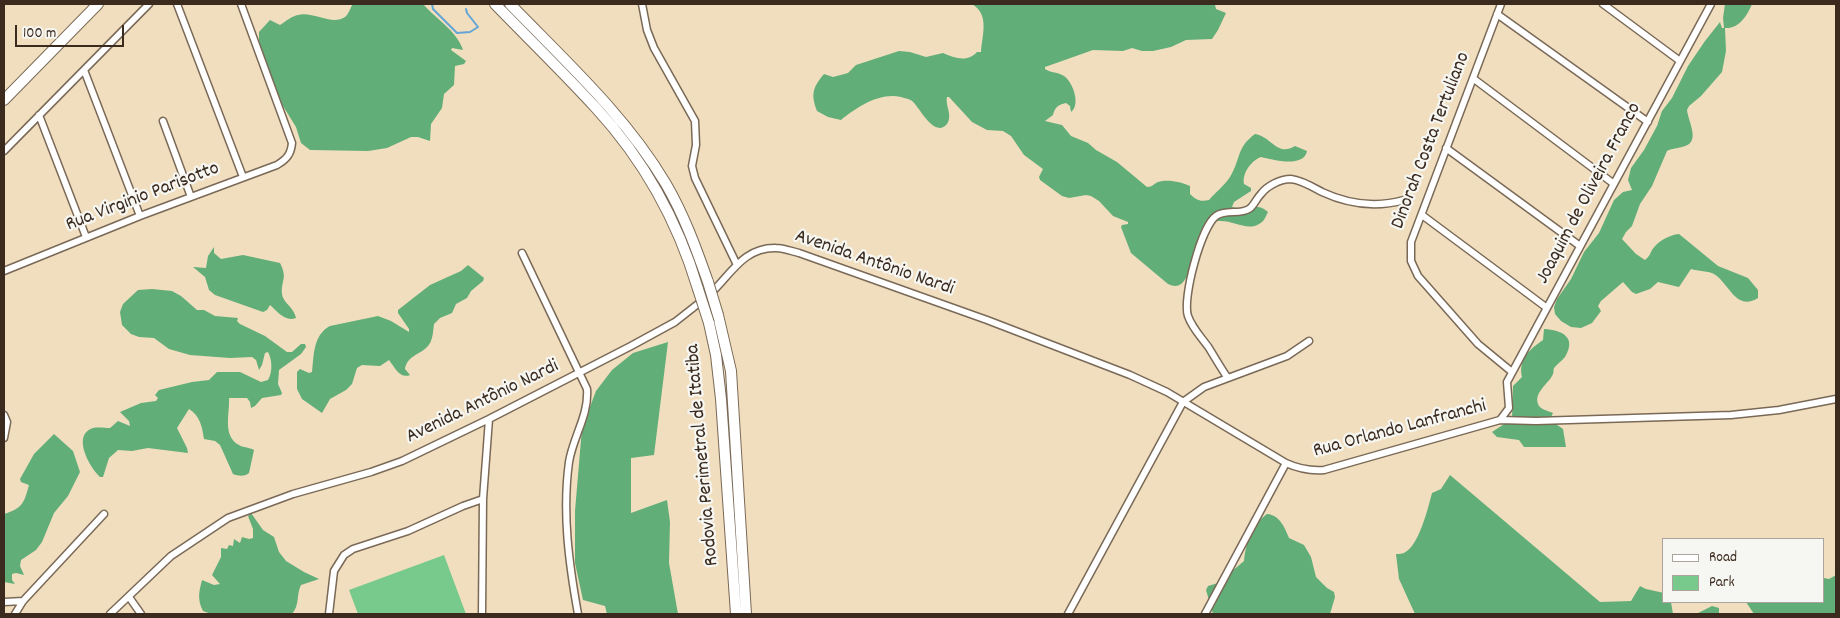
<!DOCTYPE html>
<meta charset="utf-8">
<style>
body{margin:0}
#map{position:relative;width:1840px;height:618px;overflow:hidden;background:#f0debf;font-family:Dekko,sans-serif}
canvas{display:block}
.frame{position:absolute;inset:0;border:5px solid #3b2a1e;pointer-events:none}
.legend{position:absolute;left:1662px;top:538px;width:162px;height:65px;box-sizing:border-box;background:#f6f6f2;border:1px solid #aba49d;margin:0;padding:6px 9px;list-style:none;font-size:15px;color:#3b2a1e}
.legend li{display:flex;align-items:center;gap:10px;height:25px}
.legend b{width:25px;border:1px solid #aba49d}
.scale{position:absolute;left:15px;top:25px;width:109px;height:22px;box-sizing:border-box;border:2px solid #3b2a1e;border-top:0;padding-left:6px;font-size:15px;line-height:18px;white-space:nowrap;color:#3b2a1e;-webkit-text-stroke:4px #f6f6f2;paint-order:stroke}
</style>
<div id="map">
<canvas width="1840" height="618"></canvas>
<div class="frame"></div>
<ul class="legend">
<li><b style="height:6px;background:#fff"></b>Road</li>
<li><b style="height:14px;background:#78ca8c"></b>Park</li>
</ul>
<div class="scale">100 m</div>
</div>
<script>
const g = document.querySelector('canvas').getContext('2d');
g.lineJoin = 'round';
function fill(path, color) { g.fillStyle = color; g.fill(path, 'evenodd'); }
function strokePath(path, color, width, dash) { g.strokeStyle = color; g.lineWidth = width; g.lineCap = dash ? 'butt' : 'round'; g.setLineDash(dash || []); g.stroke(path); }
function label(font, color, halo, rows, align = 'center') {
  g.font = font + ' Dekko,sans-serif'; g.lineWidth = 4.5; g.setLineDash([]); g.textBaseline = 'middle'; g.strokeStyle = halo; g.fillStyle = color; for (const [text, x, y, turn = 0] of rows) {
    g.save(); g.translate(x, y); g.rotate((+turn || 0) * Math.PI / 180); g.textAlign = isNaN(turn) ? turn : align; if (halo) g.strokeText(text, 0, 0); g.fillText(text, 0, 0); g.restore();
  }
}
const green = new Path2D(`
 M444,555L466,614H358L349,590Z`);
const forest = new Path2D(`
 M353,4H423C436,19 457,31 463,50L452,48L451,50L466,61L464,64L455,66L454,85L444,94L442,108L431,124L430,141L418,137H411L387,148L368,151L310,150L301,143L296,127L283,106L264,59L259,41V32L270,20L280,25C286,21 292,16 298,15C313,11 332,26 345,17C349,14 350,8 353,4Z
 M972,4H1222L1215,5L1216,9L1226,13L1218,30L1212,39L1186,40L1171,47L1153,51H1142L1132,48L1123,51L1093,50L1045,67V69C1051,73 1058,72 1064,76C1073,82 1081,105 1071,112L1070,106L1066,103C1058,105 1055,107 1053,115L1045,121L1062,125L1071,136L1088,143L1096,150L1117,162L1147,187C1153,187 1153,184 1158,182C1168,179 1181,182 1190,186V194C1196,200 1200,202 1209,200C1216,192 1224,186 1230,177C1241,159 1236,148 1255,134C1272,137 1277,157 1295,146L1307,151C1304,168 1273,160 1261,157C1251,161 1242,173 1244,184L1251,188V191L1234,202L1232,207C1244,211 1257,201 1268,212C1266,216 1264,222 1259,224C1243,234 1223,210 1204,228C1191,241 1194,297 1168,284L1131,253L1121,227L1122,225L1128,224V222L1113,216L1099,201L1091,196L1086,195L1069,198L1062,196L1040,180L1039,177L1043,169L1024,155L1011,136L1003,131L987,130L972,122L949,97H947C945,105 953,116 947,124C934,139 919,106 912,101C910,99 904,98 901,97C880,92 857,107 841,120L828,117L817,111C811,95 812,88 824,74L833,77L848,73L856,65L899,51L910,52L926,57L943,53C954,58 967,63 977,52H981C982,35 990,15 972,4Z
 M1725,4H1752C1747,16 1739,29 1725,28L1726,51L1722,72L1701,96L1689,106L1687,110C1688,122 1702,143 1682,147C1676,149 1672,148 1667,151L1652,186L1640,204L1632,226L1626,232L1622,239L1636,254L1645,260C1649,257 1650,254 1652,250C1658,241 1669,235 1679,234L1718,266L1748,278L1758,290V298C1736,312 1729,283 1714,274C1709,271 1698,271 1691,269L1679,287L1658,282L1650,289L1636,294L1632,292L1623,282L1601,301L1598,306L1601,311L1592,323L1581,328L1571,327L1561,321L1555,314L1554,307L1557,299L1571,279L1584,252L1599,233L1614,200L1623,192L1632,190L1628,180L1631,168L1644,150L1657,126L1662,111L1672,98L1688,66L1705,41L1720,22L1722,28H1724L1723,18Z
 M214,247V253L221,259L243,255L280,263C288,279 281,279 282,294C283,303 294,307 296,318C285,322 278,312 270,305L267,310L263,312L215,295L209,290L205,277L193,267L206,268L208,256Z
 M468,265L484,278L483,281L471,291L467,298L456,304L452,313L440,318L434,324C433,331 433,342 427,347C419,355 407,356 405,369L410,375C400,379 395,368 389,360L380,366L362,365L357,368L352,384L346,390L330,399L322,413L302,399L297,389V372L300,369L309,373L312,372C314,355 313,335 330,326L378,316L391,321L409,332V329L398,313V310L430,285L461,271Z
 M152,289L172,291L181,296L197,310H204L215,316L238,318L237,321L240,324L265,336L287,352H292L301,344H305L306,347L301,354L279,370L278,384L282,393L281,395L262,398L255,406L251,408L250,402L247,398H229C230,413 222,436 239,445C244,448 249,447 254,450L249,473C244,477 238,476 233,474L220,445L215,441L204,439C202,426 200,416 189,409L177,428L187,448L188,453L148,448L132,451L118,450L109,458L103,477H100C90,468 71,435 93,428C98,427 105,428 110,428L118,421L130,426L129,421L120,412L141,403L156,401L158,398L155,395L159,390L192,382L209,380L217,372H240L261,382L268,380C273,372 272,359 268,352L265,353L262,365L259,370L256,360L252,357L230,358L190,355L169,349L154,338L139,337L131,334L122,325L120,312L123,304L138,290Z
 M1544,329C1562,330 1577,337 1565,357C1562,361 1557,364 1554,368C1553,372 1554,373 1552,376C1547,385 1532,394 1539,406C1542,410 1549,411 1553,413L1550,420L1563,429L1566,447H1524L1519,440L1497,437L1492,432L1512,419L1513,386L1522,377C1518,359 1530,349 1543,340Z
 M668,342L654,455L631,458V513L667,500L670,522L669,563L678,614H607L605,606L583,600L575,563V511L582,428L596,391L612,370L633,353Z
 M54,434L73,451L80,472L68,496L54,513L42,542L36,550L21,560L20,566L24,575L16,573L12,574V580L15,584L4,582V530L5,528L4,514C23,508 24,503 29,485L21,482L20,479L34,454Z
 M1450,475L1600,602L1631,601L1640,586L1646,589L1664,593V602H1671L1673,614H1415L1399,579L1396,554C1399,554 1401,554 1404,553C1419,546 1428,508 1432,493L1441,489Z
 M251,513L263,530L274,537L279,552L286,561L304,572L319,579L301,585C296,595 300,605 292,614H211L203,611C197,599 199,592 202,580L214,585L220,584L212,575L221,557V548L227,549L229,545L233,546L234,539L240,543L242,537L249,539L253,538V529L248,516Z
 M1267,514C1280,515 1285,528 1289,538L1304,545L1311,557L1316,577L1327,588L1334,592L1335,597L1330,614H1213L1206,590L1208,586L1218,583L1244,561C1246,543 1251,525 1267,514Z
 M1836,575V614H1754L1746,602H1824V578L1829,579Z
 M1712,606L1719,608V614H1696Z`);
const stream = new Path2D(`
 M432,4L433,9L457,33L470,32L478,27L467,13L466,9`);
const minor = new Path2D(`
 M177,4L243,177
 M642,4L647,30L654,48L695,121L696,145L692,166L695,178L737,265
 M1501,4L1411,242V261L1418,276L1478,344L1512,372
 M1603,4L1680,61
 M1497,14L1648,122
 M84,70L140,216
 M1474,79L1614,184
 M39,115L86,237
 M163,121L191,197
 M1446,148L1580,246
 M4,151L149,4
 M1422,215L1547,308
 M522,253L587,389C589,415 573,437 569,462C562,513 569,564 578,614
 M4,271L140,216L277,165C287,159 291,154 292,143L241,4
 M711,293C731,274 744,247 776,248C783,248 791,251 799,253L987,320L1130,375L1167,392L1286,463L1205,614
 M1227,377C1221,368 1215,358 1209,348C1202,338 1192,328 1188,316C1182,299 1201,227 1216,216C1226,209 1239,215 1249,209C1254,206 1256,199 1261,194C1267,186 1280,179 1291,179C1301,180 1313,187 1322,192C1348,204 1376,208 1404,200
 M4,415L7,422L4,438
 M1500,420L1509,408L1507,382L1711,4
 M1286,463C1299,469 1310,471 1324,470L1500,420L1536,421L1731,415L1779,410L1836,399
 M129,597L141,614
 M4,602L23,601
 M15,614L23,601L104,514
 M110,614L171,556L228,518L293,494L371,472L402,461L489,419L631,346L675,322L703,300
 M329,614L334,571L344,555L353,549L408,531L463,506L483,499
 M482,614L483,499L489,419
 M1068,614L1183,402L1204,387L1287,356L1309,341`);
const primary = new Path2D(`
 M4,100L98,4`);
const trunk = new Path2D(`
 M495,4C528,38 563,72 596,108C643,159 678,222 698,289
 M510,4C565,61 625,115 666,184C684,215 696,248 708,282
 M718,315L731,371L746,614
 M709,323L716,355L721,399L736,614`);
const trunkBridge = new Path2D(`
 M708,282L718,315
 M698,289L709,323`);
const streetNames = [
 ["Dinorah Costa Tertuliano",1432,141,-69],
 ["Joaquim de Oliveira Franco",1590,194,-62],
 ["Rua Virginio Parisotto",143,198,-21],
 ["Avenida Antônio Nardi",874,264,19],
 ["Avenida Antônio Nardi",483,403,-26],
 ["Rua Orlando Lanfranchi",1400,430,-15],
 ["Rodovia Perimetral de Itatiba",704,455,-95]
];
fill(green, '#78ca8c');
fill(forest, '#62ae78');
strokePath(stream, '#64a5d7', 2);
strokePath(minor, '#7a6956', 9);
strokePath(primary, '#7a6956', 12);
strokePath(trunk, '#7a6956', 12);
strokePath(minor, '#fff', 6);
strokePath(primary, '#fff', 10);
strokePath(trunk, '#fff', 10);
strokePath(trunkBridge, '#7a6956', 12, []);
strokePath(trunkBridge, '#fff', 10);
label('20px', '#3b2a1e', '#f6f6f2', streetNames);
</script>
